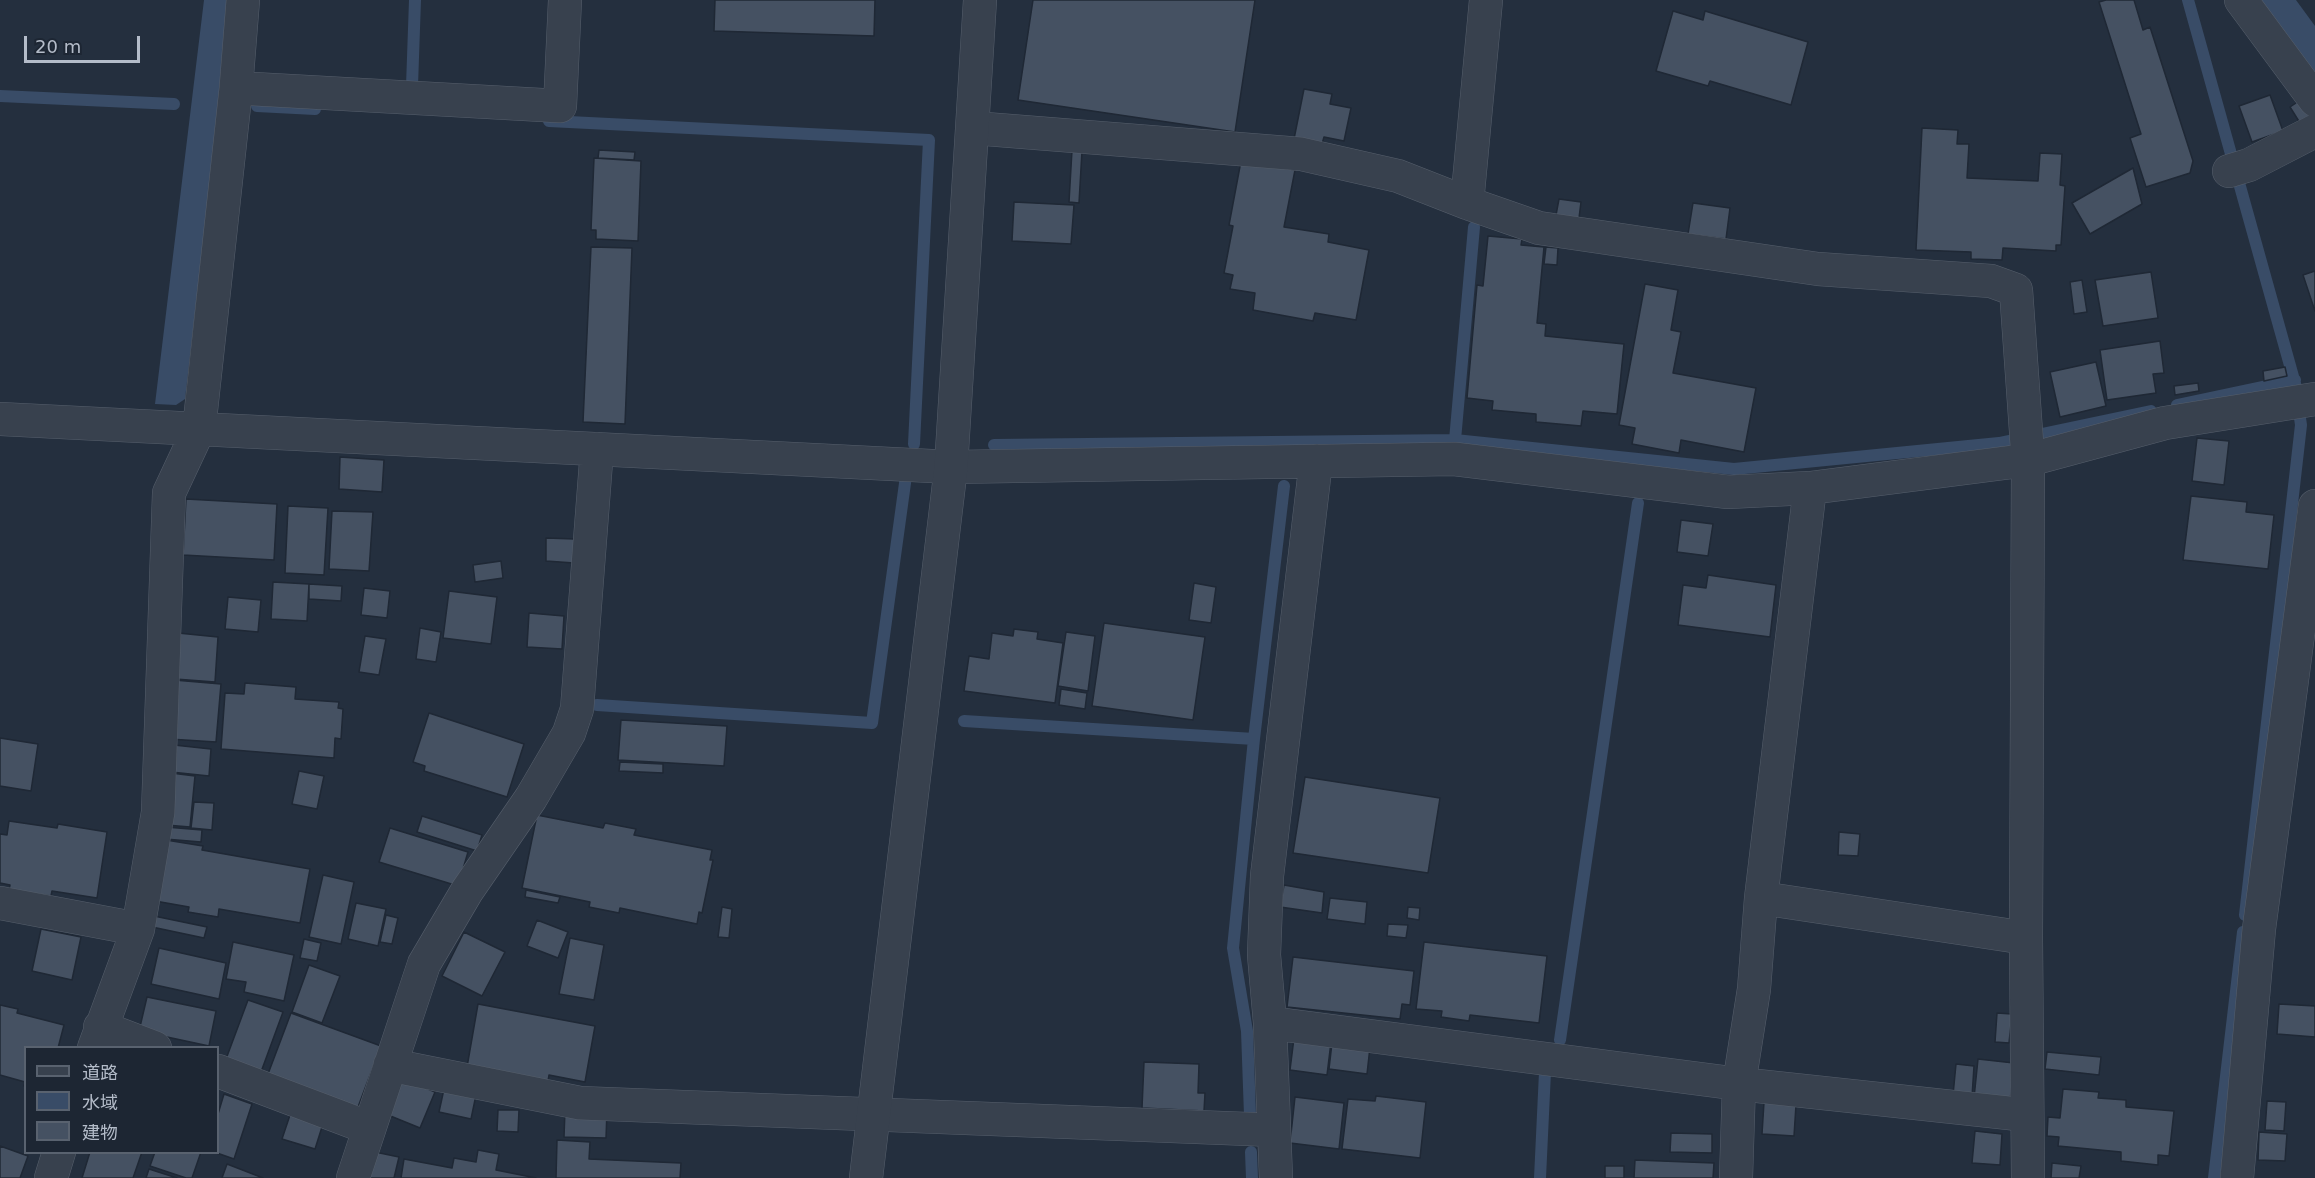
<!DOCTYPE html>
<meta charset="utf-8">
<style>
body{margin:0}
#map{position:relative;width:2315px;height:1178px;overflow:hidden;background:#242f3e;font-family:"DejaVu Sans","Noto Sans JP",sans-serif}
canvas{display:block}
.legend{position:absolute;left:24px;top:1046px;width:195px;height:108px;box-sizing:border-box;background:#1d2633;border:2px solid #59626f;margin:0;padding:8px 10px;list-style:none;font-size:18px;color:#b4bcc9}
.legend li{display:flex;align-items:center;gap:12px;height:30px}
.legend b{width:30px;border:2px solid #59626f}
.scale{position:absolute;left:24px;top:36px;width:116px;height:27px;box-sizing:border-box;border:3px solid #b4bcc9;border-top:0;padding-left:8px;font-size:18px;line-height:21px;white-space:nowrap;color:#b4bcc9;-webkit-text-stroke:4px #1d2633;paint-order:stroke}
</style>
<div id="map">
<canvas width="2315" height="1178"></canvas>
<ul class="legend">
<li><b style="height:8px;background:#38414e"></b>道路</li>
<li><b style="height:16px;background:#394c67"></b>水域</li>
<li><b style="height:16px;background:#455162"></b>建物</li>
</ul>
<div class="scale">20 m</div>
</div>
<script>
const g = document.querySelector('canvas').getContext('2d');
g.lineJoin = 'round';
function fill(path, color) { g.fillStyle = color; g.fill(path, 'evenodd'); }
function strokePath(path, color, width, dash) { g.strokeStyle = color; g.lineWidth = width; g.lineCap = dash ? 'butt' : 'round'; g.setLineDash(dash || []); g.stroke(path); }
const water = new Path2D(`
 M204,0H231L185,399L176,405L155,404Z
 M2258,0H2296L2315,26V77Z`);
const stream = new Path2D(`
 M2188,0L2296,387
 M412,86L415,0
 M0,96L174,104
 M257,106L315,109
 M549,121L929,140L914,444
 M2177,405L2295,380
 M1455,440L1474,227
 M994,445L1455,440L1734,469L1999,443L2151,411
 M597,705L872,723L906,476
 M964,721L1254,739
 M2245,915L2301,425L2298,404
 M1560,1040L1638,503
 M1250,1115L1247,1031L1233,948L1254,739L1284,486
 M1251,1152L1252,1178
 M1540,1178L1545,1072
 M2214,1178L2243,932`);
const building = new Path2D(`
 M715,0H875L874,36L714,31Z
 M1033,0H1255L1235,132L1018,100Z
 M2106,0H2134L2143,30L2150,27L2193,161L2190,173L2146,187L2130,138L2141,134L2099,2Z
 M1673,11L1703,20L1705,11L1808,42L1791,105L1710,81L1708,86L1656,71Z
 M1304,89L1332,94L1330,104L1351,108L1344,141L1324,137L1322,144L1294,139Z
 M2270,95L2283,131L2252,142L2239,106Z
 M2299,101L2310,117L2300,123L2290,107Z
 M1922,128L1958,130L1957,144H1969L1967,178L2038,181L2040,153L2062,154L2060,185L2065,186L2061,245H2056V251L2003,248L2002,260L1971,259V252L1916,250Z
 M599,150L635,152L634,160L598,158Z
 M1072,150L1082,151L1079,203L1069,202Z
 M594,158L641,161L638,241L596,239V230H591Z
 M1241,161L1295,170L1284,227L1329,234L1328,242L1369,250L1356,320L1315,313L1313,321L1253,310L1255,293L1230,289L1233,275L1224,273L1233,226L1229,225Z
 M2133,168L2142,204L2090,234L2072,203Z
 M1559,199L1581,202L1579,218L1556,215Z
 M1014,202L1074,205L1071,244L1012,241Z
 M1693,203L1730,208L1726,239L1688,234Z
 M1488,236L1522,239L1521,245L1544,247L1537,323L1546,324L1545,336L1624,344L1617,414L1583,411L1581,426L1536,422V414L1492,410L1493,401L1467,398L1477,285L1483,286Z
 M591,247L632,248L625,424L583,422Z
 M1546,247L1558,248L1557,265L1544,264Z
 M2315,271V311L2303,275Z
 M2151,272L2158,318L2103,326L2095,280Z
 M2082,280L2087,312L2074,314L2070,282Z
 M1645,284L1678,290L1671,330L1681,332L1673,373L1756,388L1744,452L1681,440L1679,453L1632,444L1635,428L1619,425Z
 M2160,341L2164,373L2153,374L2156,393L2107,400L2100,350Z
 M2096,362L2106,406L2060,417L2050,372Z
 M2285,367L2287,376L2264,381L2263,371Z
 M2198,383L2199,391L2175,395L2174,386Z
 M2197,438L2229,441L2224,485L2192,481Z
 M340,457L384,460L382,492L339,489Z
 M2191,496L2247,502L2246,512L2274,515L2268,569L2183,560Z
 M186,499L277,504L274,560L183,555Z
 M288,506L328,508L324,575L285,573Z
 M332,511L373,512L369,571L329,569Z
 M1681,520L1713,524L1708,556L1677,552Z
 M546,538L575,539L574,563L546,561Z
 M501,561L503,578L475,582L473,565Z
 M1708,575L1776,585L1770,637L1678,625L1683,585L1706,588Z
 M273,582L309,584L307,621L271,619Z
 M1194,583L1216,587L1211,623L1189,620Z
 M309,584L342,586L341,601L309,599Z
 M364,588L390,591L387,618L361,615Z
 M449,591L497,597L491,644L443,638Z
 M228,597L261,600L258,632L225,629Z
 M529,613L564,616L562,649L527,647Z
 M1104,623L1205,637L1193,720L1092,706Z
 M420,628L441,632L436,662L416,659Z
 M1014,629L1038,632L1037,639L1063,643L1055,703L964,691L969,656L989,659L992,633L1013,636Z
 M1066,632L1095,636L1088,691L1058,686Z
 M178,633L218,637L215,682L175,679Z
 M365,636L386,639L379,675L359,672Z
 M174,680L221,684L216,742L169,739Z
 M245,683L296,687L295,699L339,702L338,708L343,709L341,739L335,738L334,758L221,749L225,693L244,694Z
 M1061,689L1087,693L1085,709L1059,705Z
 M429,713L524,744L507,797L424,771L425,766L413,762Z
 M621,720L727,726L724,766L618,760Z
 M0,738L38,744L31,791L0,786Z
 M174,745L211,749L209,776L171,772Z
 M620,762L663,764V773L619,771Z
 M299,771L324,776L317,809L292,804Z
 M171,773L195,776L190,827L166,825Z
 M1305,777L1440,798L1428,873L1293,853Z
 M194,802L214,803L212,830L191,828Z
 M537,815L603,828L605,823L636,829L634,835L712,850L710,860H713L702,913L699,912L697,924L620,908L619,913L589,907L590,902L522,888Z
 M422,816L482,835L477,851L417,832Z
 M9,821L57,828L58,824L107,832L97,898L52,891L51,896L9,890L10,885L0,883V834L7,835Z
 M166,827L202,830L201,842L165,839Z
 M390,828L468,852L458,886L379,862Z
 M1839,832L1860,834L1858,856L1838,855Z
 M166,840L203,846L202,850L310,869L300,923L219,909L218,917L188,912L189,907L155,901Z
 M323,875L354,882L341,944L309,937Z
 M1284,885L1324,892L1322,913L1280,907Z
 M526,890L560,897L558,903L525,897Z
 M1330,898L1367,902L1365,924L1327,919Z
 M356,903L386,909L378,946L348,939Z
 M722,907L732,909L729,938L718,937Z
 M1408,907L1420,908L1419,920L1407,918Z
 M386,915L398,918L392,944L380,942Z
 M154,916L207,927L204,938L152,927Z
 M537,920L568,932L558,958L527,946Z
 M1388,924L1408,925L1406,938L1387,936Z
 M41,929L81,937L72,980L32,971Z
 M464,932L505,952L482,996L442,976Z
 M570,938L604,945L594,1000L559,994Z
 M304,939L321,943L317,961L300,958Z
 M233,942L294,955L284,1001L244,992L246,982L226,979Z
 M1424,942L1547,956L1539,1023L1470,1015L1469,1021L1441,1017L1442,1011L1416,1009Z
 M159,948L226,963L219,999L151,984Z
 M1293,957L1414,971L1410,1005L1402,1004L1400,1019L1287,1007Z
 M309,965L340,976L322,1023L292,1012Z
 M147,997L216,1011L209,1046L139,1031Z
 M248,1000L283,1012L261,1072L226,1059Z
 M478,1004L595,1026L585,1082L549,1075L547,1087L467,1067Z
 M2279,1004L2315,1006V1037L2277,1034Z
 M0,1005L18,1009L17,1013L64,1025L58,1048H26V1087L24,1086L25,1082L0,1075Z
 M291,1013L381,1046L358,1107L268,1074Z
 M1997,1013L2012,1014L2009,1043L1995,1042Z
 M1294,1038L1331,1042L1327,1075L1290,1070Z
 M1332,1043L1370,1047L1367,1074L1329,1069Z
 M2047,1052L2101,1057L2099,1075L2045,1069Z
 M1978,1059L2014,1063L2010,1102L1974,1098Z
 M1144,1062L1199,1064L1198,1093H1205L1204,1111L1142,1108Z
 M1956,1064L1974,1066L1972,1097L1953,1095Z
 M402,1078L435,1092L420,1128L388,1115Z
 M444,1089L476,1095L471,1119L439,1112Z
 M2063,1089L2099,1092L2098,1098L2126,1100V1107L2174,1111L2169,1156L2158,1155V1165L2121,1161V1152L2058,1146L2059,1137L2047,1136L2048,1117L2060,1118Z
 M224,1094L252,1104L234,1159L214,1152H218V1114Z
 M1376,1096L1426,1102L1420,1158L1342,1149L1348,1099L1375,1101Z
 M1295,1097L1344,1103L1339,1149L1290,1143Z
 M2267,1101L2286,1102L2284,1131L2265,1130Z
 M1764,1102L1796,1105L1794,1136L1762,1134Z
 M293,1106L322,1127L315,1149L282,1139Z
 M498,1110H519L518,1132L497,1131Z
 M565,1110L607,1111L606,1138L564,1137Z
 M1975,1131L2002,1134L2000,1165L1972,1163Z
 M2259,1132L2287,1134L2285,1161L2258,1160Z
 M1671,1133L1712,1134V1153L1670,1152Z
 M557,1140L590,1142L589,1159L681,1163L680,1178H556Z
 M0,1146L28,1156L20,1178H0Z
 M478,1150L499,1154L496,1170L536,1178H401L404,1159L452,1168L454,1158L476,1162Z
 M90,1152H142L133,1178H82Z
 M155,1152H201L192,1178H186L150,1166Z
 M375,1152L399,1157L394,1178H369Z
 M1635,1160L1714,1163L1713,1178H1634Z
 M2052,1163L2081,1166L2079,1178H2051Z
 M227,1164L263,1178H222Z
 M1605,1166H1624V1178H1605Z
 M149,1169L177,1178H146Z`);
const minor = new Path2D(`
 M2241,0L2315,100
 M236,88L560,106L565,0
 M973,128L1301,154L1398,176L1467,203L1539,228L1818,269L1991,281L2016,290L2028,460L2026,938L2028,1178
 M2229,171L2249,165L2315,131
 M1467,203L1486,0
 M0,419L951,467L1454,459L1728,492L1810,488L2028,460L2165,423L2315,399
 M1761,898L2026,938
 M0,903L138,929L94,1048
 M138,929L158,812L169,493L199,429L236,88L243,0
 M1270,1023L1739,1084L2027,1115
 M100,1027L155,1048
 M390,1065L580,1103L1274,1130
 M218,1071L369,1128
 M51,1178L59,1152
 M353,1178L424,964L467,891L531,798L569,733L577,709L597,449
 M1276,1178L1270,1023L1264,955L1267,876L1316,461
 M1736,1178L1739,1084L1754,989L1761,898L1810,488
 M2237,1178L2259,929L2315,506`);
const tertiary = new Path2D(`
 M866,1178L951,467L980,0`);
fill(water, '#394c67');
strokePath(stream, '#394c67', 12);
fill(building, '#455162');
strokePath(building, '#1f2835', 1.5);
strokePath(minor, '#565f6c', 34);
strokePath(tertiary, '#565f6c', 34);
strokePath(minor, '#38414e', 33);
strokePath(tertiary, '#38414e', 33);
</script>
